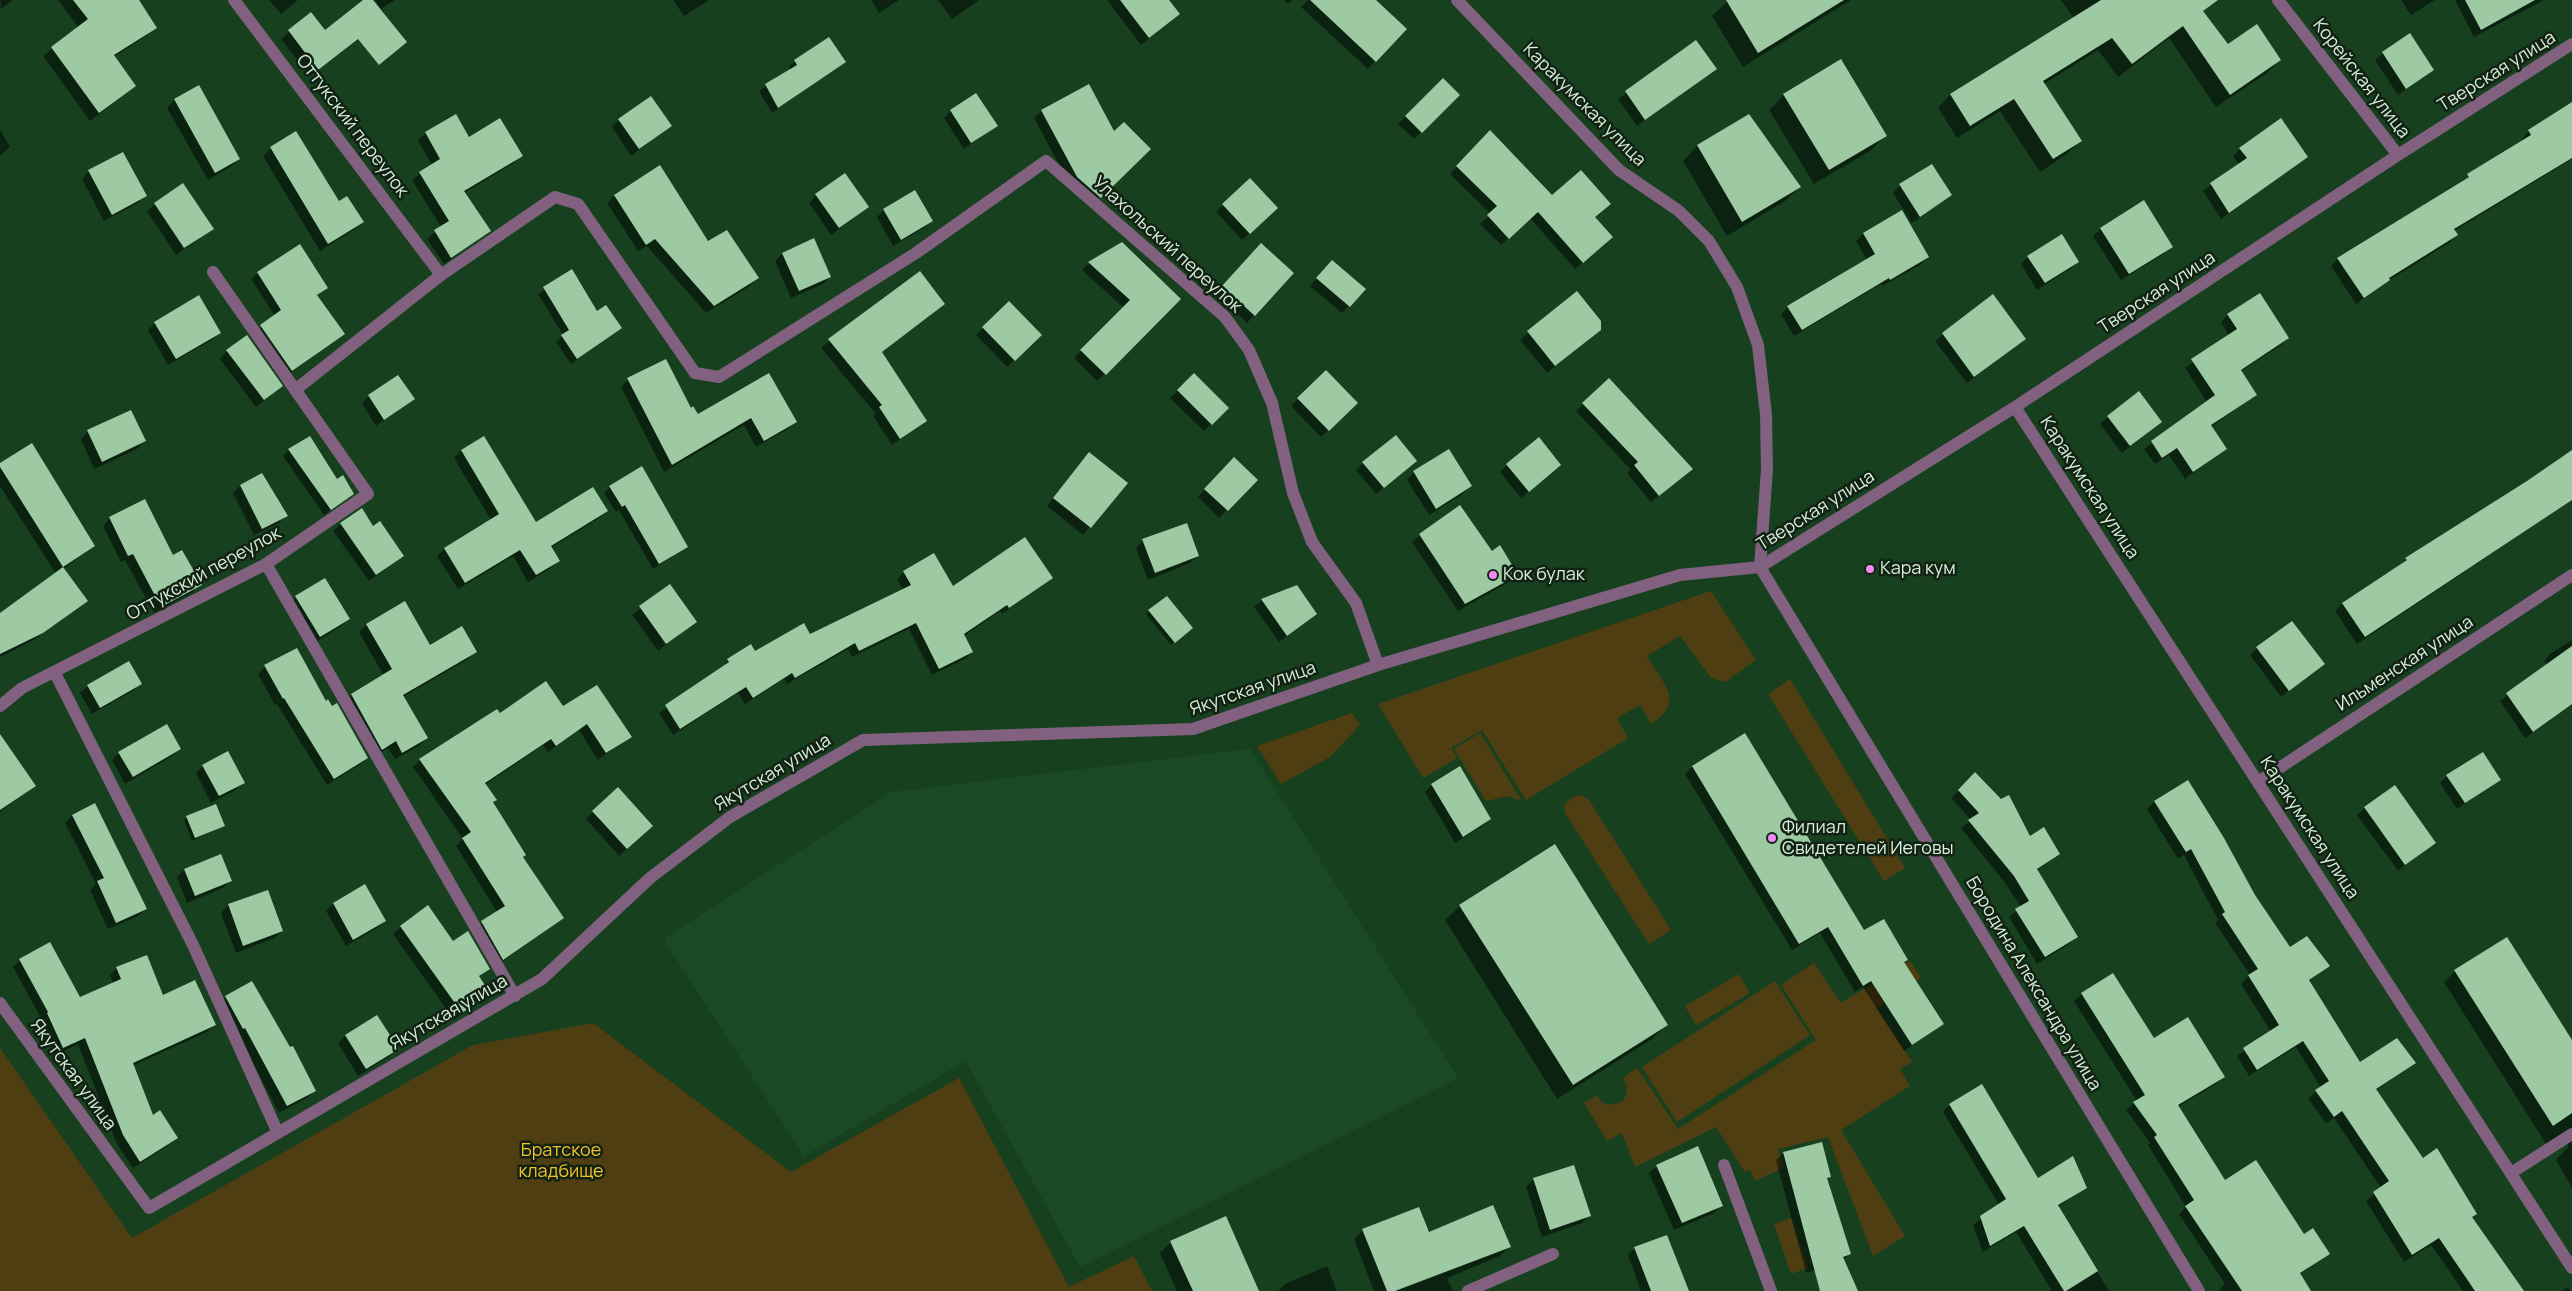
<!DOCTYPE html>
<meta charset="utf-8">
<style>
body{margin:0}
canvas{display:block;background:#17401f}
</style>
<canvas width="2572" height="1291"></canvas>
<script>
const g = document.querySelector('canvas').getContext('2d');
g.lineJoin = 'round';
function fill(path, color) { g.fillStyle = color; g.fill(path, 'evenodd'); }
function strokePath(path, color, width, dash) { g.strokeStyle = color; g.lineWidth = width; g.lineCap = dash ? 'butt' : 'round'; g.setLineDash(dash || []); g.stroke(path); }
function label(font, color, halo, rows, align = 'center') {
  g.font = font + ' Manrope,sans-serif'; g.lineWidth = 5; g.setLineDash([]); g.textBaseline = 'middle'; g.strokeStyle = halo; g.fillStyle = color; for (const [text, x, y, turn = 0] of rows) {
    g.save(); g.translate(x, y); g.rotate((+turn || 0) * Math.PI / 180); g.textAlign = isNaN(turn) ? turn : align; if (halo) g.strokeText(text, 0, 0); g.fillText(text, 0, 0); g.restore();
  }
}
const built = new Path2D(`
 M1250,749L1458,1078L1080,1267L966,1061L804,1156L663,939L892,792Z`);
const green = new Path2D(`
 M1711,591L1756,660L1725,682L1711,678L1680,636L1647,656C1663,684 1686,702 1651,724L1640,705L1617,718L1628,738L1526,800L1482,730L1451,748L1457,758L1423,778L1378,704Z
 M1790,679L1905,868L1884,881L1768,694Z
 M1352,713L1360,725L1330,757L1281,784L1257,746Z
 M1480,733L1522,801L1508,796L1486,801L1454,749Z
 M1581,795L1589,800L1671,930L1649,944L1565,813L1564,805L1573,797Z
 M1910,961L1921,978L1877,1008L1912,1062L1900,1069L1910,1086L1841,1130L1905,1236L1873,1256L1828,1137L1778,1149L1783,1168L1755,1181L1750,1169L1745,1172L1716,1127L1635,1167L1622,1133L1607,1141L1584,1103L1597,1095C1602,1107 1612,1106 1623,1101C1628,1092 1628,1087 1623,1078L1637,1068L1678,1129L1816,1040L1781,985L1814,963L1841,1003Z
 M1739,974L1750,993L1696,1025L1685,1006Z
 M1775,981L1810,1035L1677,1122L1642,1067Z
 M593,1023L791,1172L959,1078L1069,1287L1134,1256L1152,1291H0V1048L132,1238L473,1045Z
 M1791,1218L1808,1268L1791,1274L1774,1224Z`);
const shadow = new Path2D(`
 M0,0H13L1,9Z
 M58,0H138L155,27L146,36L114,57L135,86L90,121L43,56L79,28Z
 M269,0H298L281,14Z
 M375,0H395L381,9Z
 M673,0H709L684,16Z
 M871,0H899L879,13Z
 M938,0H979L952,19Z
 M1107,0H1167L1178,14L1141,45Z
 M1284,0H1293L1288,4Z
 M1308,0H1374L1375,61L1368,69L1301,7Z
 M1729,0H1851L1743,67L1712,16Z
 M2061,0H2194L2228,45L2280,60L2267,73L2216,107L2169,38L2118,77L2098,50L2044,84L2080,141L2067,154L2040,172L2000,111L1957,138L1938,108L1951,94L2074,18Z
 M2401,0H2435L2411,15Z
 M2455,0H2544L2474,37Z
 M311,13L325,32L354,42L310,76L281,39Z
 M1696,42L1715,69L1637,126L1618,99Z
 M2383,53L2433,69L2398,95L2375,60Z
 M795,61L844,62L772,113L759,91L791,70L789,67Z
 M1443,80L1458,95L1414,139L1398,124Z
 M198,86L239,158L232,166L208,180L167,108L174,100Z
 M1784,95L1885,136L1870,151L1814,184L1769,110Z
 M2572,108V159L2454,231L2457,235L2449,243L2388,281L2356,304L2331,266L2338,259L2523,142L2522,139L2529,131Z
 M951,111L996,125L964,149L944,118Z
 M1042,111L1114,133L1149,149L1092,204L1070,185L1034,118Z
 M1749,116L1800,187L1785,201L1727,236L1683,161L1697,146Z
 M619,120L670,126L631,156L612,127Z
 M0,130L10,147L0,156Z
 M426,133L469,139L521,156L514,163L464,193L489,231L444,264L427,239L441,227L412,180L432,165L418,140Z
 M1482,139L1552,197L1594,218L1604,245L1575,269L1530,218L1501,245L1480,224L1491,214L1450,174Z
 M271,148L339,203L362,222L355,229L320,251L263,156Z
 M2240,149L2307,157L2221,219L2203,191L2239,165L2233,156Z
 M660,167L708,243L757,278L750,286L706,313L647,246L638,251L607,203L614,196Z
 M89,171L145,196L138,203L104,221L82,179Z
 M1900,185L1951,195L1912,223L1893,193Z
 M816,195L868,207L831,235L809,203Z
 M155,204L212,229L176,255L147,211Z
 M1223,205L1269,216L1242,240L1216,212Z
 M884,210L931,221L924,228L893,246L877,217Z
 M1901,212L1927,257L1920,265L1882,286L1881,284L1794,336L1781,314L1788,307L1867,260L1856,241L1863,234Z
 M2101,229L2171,246L2164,254L2121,280L2093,236Z
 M1122,244L1180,299L1097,381L1074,358L1124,308L1082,270L1089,263Z
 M1254,252L1292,273L1247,323L1216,294Z
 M782,254L830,277L823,284L791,298L775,261Z
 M2028,256L2078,262L2070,269L2037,290L2021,264Z
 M1325,269L1364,289L1342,313L1310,286Z
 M571,271L597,312L620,328L571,364L556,342L563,335L538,294Z
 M258,273L326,288L316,297L343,334L285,377L255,333L275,316L251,279Z
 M920,273L936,311L881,353L925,421L892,445L873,416L875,413L821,348Z
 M1577,292L1600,329L1547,373L1520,340Z
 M1993,296L2025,339L1967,383L1935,341Z
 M1009,303L1040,335L1007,367L976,335Z
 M2228,315L2288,338L2280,346L2241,371L2256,395L2211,427L2226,448L2185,479L2169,455L2155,464L2144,449L2207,402L2185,368L2229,336L2221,322Z
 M155,323L219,333L212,340L168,365L148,330Z
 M227,351L281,386L256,407L220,359Z
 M1326,372L1356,403L1321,437L1291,406Z
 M769,375L795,422L788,429L756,447L744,425L664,472L621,387L628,380L690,409L697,415Z
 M1194,375L1227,408L1204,431L1170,398Z
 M1609,380L1684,476L1651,502L1627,473L1631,470L1576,411Z
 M369,396L413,399L376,426L362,403Z
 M2108,417L2160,422L2122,453L2100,424Z
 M88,431L144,441L137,449L94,469L81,439Z
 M484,437L536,524L606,511L599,518L551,548L558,561L551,568L528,582L513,556L458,589L437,556L445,549L491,520L454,458L461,451Z
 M289,450L336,481L352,494L324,515L283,456Z
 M2572,453V500L2357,644L2335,611L2342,604L2399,566L2406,559Z
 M1234,459L1256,480L1219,518L1198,497Z
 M1082,461L1090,527L1083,535L1047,506Z
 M1363,463L1408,468L1376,494L1356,470Z
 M0,464L94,546L63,569L86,601L34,640L0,657V615L56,574L0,486Z
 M1507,465H1560L1521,498L1500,472Z
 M1414,472L1470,486L1463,494L1429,515L1407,480Z
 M262,475L286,515L279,523L254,535L233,493L240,486Z
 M610,487L687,547L653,569L619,510L616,512L604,493Z
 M110,518L172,557L200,585L193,592L154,613L125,560L121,562L103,526Z
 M341,524L373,528L403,556L369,581L333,531Z
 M1420,535L1491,552L1516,575L1509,582L1458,611L1412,542Z
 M1143,541L1198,556L1190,563L1148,580L1136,548Z
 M933,555L952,588L1051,578L1002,614L1000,611L964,636L972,652L965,659L932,675L909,629L852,657L848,649L787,684L784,679L745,704L738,693L673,735L659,713L722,669L728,660L810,636L903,590L897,579L904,572Z
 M670,586L695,621L658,651L632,615Z
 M296,597L349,619L341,626L313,644L289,604Z
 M1262,600L1316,614L1279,642L1254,607Z
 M404,603L430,647L475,651L468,659L403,697L427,738L419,746L395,759L388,748L375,756L344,703L351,695L384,676L359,632L366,625Z
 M1149,611L1188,631L1171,645L1146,614Z
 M2572,640V697L2552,719L2525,738L2500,701L2547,666L2544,661L2551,653Z
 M2257,648L2323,664L2281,697L2250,655Z
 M265,666L325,702L367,758L359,765L327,785L277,704L275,705L258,674Z
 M140,683L133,691L92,714L80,693L88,686Z
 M563,708L630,737L598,760L579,730L548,752L543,745L485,785L522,858L563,918L496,966L475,930L497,912L456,846L463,839L413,767L420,760L500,715Z
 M1744,735L1864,932L1903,962L1943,1024L1904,1051L1863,987L1855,992L1820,933L1792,950L1685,774L1692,767Z
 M179,749L172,756L125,784L112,760L119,753Z
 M0,755L35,786L0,812Z
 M203,766L243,783L236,790L211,803L196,773Z
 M1975,774L2030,838L2059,854L2036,871L2076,937L2069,944L2037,964L2009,917L2021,907L2006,884L1961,828L1971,820L1951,798Z
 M2447,776L2499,780L2457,809L2440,783Z
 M2187,781L2254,895L2289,949L2328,966L2308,982L2360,1063H2415L2376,1090L2422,1160L2475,1214L2471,1218L2522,1291H2463L2431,1245L2404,1262L2366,1201L2381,1188L2334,1118L2326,1123L2308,1098L2321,1088L2296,1047L2249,1076L2237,1056L2271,1032L2241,984L2250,975L2215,923L2218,920L2184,855L2178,859L2147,809L2154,802Z
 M1432,785L1490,819L1482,826L1455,843L1425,792Z
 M2365,808L2434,843L2398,871L2357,815Z
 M593,812L644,833L619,856L586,819Z
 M72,816L146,909L138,916L108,929L90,890L96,884L65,823Z
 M187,817L223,826L192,841L184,820Z
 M184,870L230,881L223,888L187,903L177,877Z
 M267,891L282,931L274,938L236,953L221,913L228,905Z
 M333,904L385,921L377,928L346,946L326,911Z
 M1460,906L1667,1024L1652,1039L1557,1099L1445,920Z
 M401,926L453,942L488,969L478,978L488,993L454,1020L393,934Z
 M20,960L80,999L113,983L110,975L117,968L162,997L214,1024L207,1032L132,1066L152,1117L176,1138L169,1145L133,1168L116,1142L78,1044L56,1055L40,1021L42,1020L13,967Z
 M2455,971L2572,1044V1188L2556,1160L2568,1147V1141L2546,1144L2444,982Z
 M2082,994L2153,1040L2224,1077L2216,1084L2178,1107L2224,1182L2328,1253L2299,1275L2309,1291H2221L2220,1289L2225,1284L2179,1214L2186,1207L2148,1145L2150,1143L2126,1110L2137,1101L2074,1001Z
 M226,997L315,1091L307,1098L279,1113L238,1034L218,1005Z
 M377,1016L397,1049L390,1056L358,1076L338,1043L345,1036Z
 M1950,1104L2038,1180L2085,1188L2058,1207L2109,1291H2052L2016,1232L1983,1252L1973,1225L1999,1205L1943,1112Z
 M1821,1143L1830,1176L1826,1180L1849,1254L1843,1260L1856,1291H1826L1825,1267L1806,1273L1776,1160L1783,1153Z
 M1573,1166L1589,1216L1582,1223L1542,1237L1526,1187L1533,1180Z
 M1657,1166L1721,1206L1714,1213L1674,1230L1649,1173Z
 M1363,1230L1428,1234L1509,1247L1500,1256L1447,1278L1453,1291H1374L1354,1239Z
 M1171,1242L1257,1291H1177L1160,1253Z
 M1635,1248L1686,1291H1641L1628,1255Z
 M1327,1266L1337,1291H1278L1285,1284Z
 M2568,1287L2571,1291H2562Z`);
const building = new Path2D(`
 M73,0H139L157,28L114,55L136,86L99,113L51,47L88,19Z
 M363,0H373L407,42L379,65L358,39L318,70L288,30L311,12L325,30Z
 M1120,0H1169L1180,14L1149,38Z
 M1310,0H1376L1407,29L1376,62Z
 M1726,0H1844L1758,53Z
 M2101,0H2218L2203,11L2228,44L2257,24L2281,60L2230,95L2183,26L2132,64L2112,38L2043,81L2082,141L2053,159L2014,99L1970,126L1950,94Z
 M2465,0H2535L2481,30Z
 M2410,33L2434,70L2406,89L2382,52Z
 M829,37L846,62L778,108L765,84L797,65L794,60Z
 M1696,40L1717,69L1645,120L1625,91Z
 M1841,59L1887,136L1829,170L1783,94Z
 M1443,78L1460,95L1422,133L1405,116Z
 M1089,84L1114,131L1124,122L1151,149L1101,198L1077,177L1041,110Z
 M199,85L240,159L215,173L174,99Z
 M976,93L998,126L971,143L950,110Z
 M651,96L672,126L639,149L618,119Z
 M2572,102V158L2454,229L2458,235L2389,278L2390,280L2364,298L2337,258L2469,177L2467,174L2531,135L2528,130Z
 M456,114L469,137L500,118L523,156L464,191L491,231L451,258L434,230L449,221L419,172L440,159L425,132Z
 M1749,114L1801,187L1742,222L1697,145Z
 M2281,118L2308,157L2229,213L2210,183L2247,158L2239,148Z
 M1490,130L1552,195L1581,170L1611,204L1595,217L1613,237L1583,263L1538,212L1509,239L1487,215L1497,206L1456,166Z
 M296,131L339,201L347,196L364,222L328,244L270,147Z
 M123,152L147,196L112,215L88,170Z
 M1932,164L1952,195L1920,217L1899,184Z
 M660,165L708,241L727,230L759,278L714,306L655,239L646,245L614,195Z
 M845,173L869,207L839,228L815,194Z
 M1250,178L1278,208L1250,234L1222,204Z
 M183,183L214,229L184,248L154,203Z
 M915,190L933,221L901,240L883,209Z
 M2144,200L2173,247L2129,274L2100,228Z
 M1902,210L1929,257L1890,280L1889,278L1802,330L1787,306L1875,254L1863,233Z
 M2062,234L2079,262L2045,283L2027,256Z
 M814,238L831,277L799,291L782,253Z
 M1122,242L1181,299L1106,375L1080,350L1130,300L1088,262Z
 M1261,243L1294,273L1255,316L1222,286Z
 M300,244L328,288L317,295L345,334L292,371L260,325L281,310L257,272Z
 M1332,260L1366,289L1350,307L1316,278Z
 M572,269L597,311L606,305L622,328L577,359L561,335L569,330L543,287Z
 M920,271L945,304L882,352L927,421L900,439L879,407L882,405L828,339Z
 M1577,291L1601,321V330L1555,366L1527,331Z
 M2260,293L2289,338L2241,370L2257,395L2211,425L2227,449L2193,472L2177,448L2162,458L2151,441L2215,395L2191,359L2237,329L2227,314Z
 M1993,294L2026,339L1974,377L1942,333Z
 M199,295L221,333L176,359L154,322Z
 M1009,301L1042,335L1015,361L982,327Z
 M247,335L283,386L264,400L226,350Z
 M666,359L691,408L693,406L698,414L769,373L797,422L764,441L751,418L672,465L627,378Z
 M1326,370L1358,403L1329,431L1297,398Z
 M1194,373L1229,408L1212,425L1177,390Z
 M398,375L415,399L384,420L368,395Z
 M1609,378L1693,469L1659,496L1634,465L1638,462L1582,403Z
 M2139,391L2162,422L2130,446L2107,416Z
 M131,410L146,441L102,462L87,430Z
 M1396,435L1417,461L1384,488L1362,462Z
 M310,436L337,479L343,475L354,494L331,510L288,449Z
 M484,436L536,522L593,487L608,511L551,546L560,561L536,575L520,550L465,583L444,548L499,514L461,450Z
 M1539,437L1561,465L1529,492L1506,464Z
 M32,443L95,546L63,567L0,467V463Z
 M1449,449L1472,486L1436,509L1413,471Z
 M2572,450V500L2365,637L2342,603L2407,560L2405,558L2527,481Z
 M1089,452L1128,483L1091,528L1053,498Z
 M1234,457L1258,480L1228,511L1204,489Z
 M642,466L688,547L659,564L625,505L622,507L609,486Z
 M262,473L288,516L262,529L240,485Z
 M145,499L173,555L182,550L202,585L161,607L133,554L128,556L109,517Z
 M1460,505L1492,551L1500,545L1518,575L1465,604L1419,534Z
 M362,508L373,526L380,521L404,556L376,575L340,523Z
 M1187,523L1199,556L1155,573L1142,539Z
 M1025,537L1053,578L1009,608L1007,605L964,634L973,652L939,669L916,623L859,651L855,643L795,678L792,673L753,698L746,687L680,729L665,705L729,662L727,659L751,644L755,651L804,623L810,634L911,585L903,571L934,553L953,586Z
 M63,567L88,601L43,633L0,654V613Z
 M325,578L350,619L320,637L295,596Z
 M670,584L697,622L666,644L639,606Z
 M1297,585L1317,614L1287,636L1261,599Z
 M1167,596L1193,628L1175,643L1148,610Z
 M405,601L430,645L462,626L477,652L403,695L428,738L402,753L396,741L382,750L351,694L392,669L366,624Z
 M2292,621L2325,664L2289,691L2256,647Z
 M2572,646V704L2533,732L2506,693Z
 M297,648L326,701L328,699L332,706L337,703L368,758L334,779L284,698L283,699L264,665Z
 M129,661L142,684L100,708L87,685Z
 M546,681L563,706L597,685L632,737L606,753L587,724L556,746L551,739L485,783L497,800L493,802L526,855L523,857L564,918L503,960L481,921L505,906L462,838L471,832L419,759L497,709L500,713Z
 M167,724L181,749L133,777L118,752Z
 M1745,733L1864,930L1884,919L1908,960L1904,962L1944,1024L1912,1045L1871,981L1863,986L1828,927L1799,944L1692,766Z
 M0,734L36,786L0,810Z
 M228,751L245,783L219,796L202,765Z
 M2483,752L2501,780L2465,803L2446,775Z
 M1460,766L1491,819L1463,837L1431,784Z
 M1975,772L2001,799L2009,795L2030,836L2044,827L2060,854L2037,869L2078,937L2045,957L2015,909L2029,901L2014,876L1968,820L1979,813L1958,790Z
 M2188,780L2224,838L2255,895L2290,947L2307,936L2330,966L2309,980L2360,1062L2397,1038L2416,1063L2376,1089L2423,1158L2437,1148L2477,1214L2472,1217L2524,1291H2475L2439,1238L2412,1255L2373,1192L2389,1181L2342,1111L2334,1117L2315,1090L2329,1081L2303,1041L2257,1070L2243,1048L2279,1025L2248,975L2258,969L2222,914L2225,912L2191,849L2186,852L2154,801Z
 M2395,785L2436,843L2405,865L2364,807Z
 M618,787L653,826L627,849L592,811Z
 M95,803L147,909L116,923L97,881L104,878L72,815Z
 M216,804L225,826L195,838L186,816Z
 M1555,844L1668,1025L1573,1085L1459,905Z
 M221,854L232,881L195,896L184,869Z
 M365,884L386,921L353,940L333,903Z
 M268,890L283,931L243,946L228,904Z
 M428,905L453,941L468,931L490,969L479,976L490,993L462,1013L400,926Z
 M2507,937L2572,1040V1113L2553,1126L2454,970Z
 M50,942L80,997L121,979L116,967L147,955L163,995L195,980L216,1025L133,1063L153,1115L160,1110L178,1138L140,1162L123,1135L85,1038L63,1048L47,1013L48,1012L19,959Z
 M2113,973L2154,1038L2188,1017L2225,1077L2178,1105L2225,1180L2256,1160L2304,1234L2313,1228L2330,1254L2300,1273L2311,1291H2242L2185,1206L2194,1200L2154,1137L2157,1135L2133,1102L2145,1095L2081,993Z
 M252,981L290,1047L293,1046L316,1091L287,1106L245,1028L243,1029L225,996Z
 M377,1015L399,1049L366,1069L345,1035Z
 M1982,1084L2038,1178L2073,1156L2087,1188L2058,1205L2098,1271L2066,1291H2064L2024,1226L1990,1246L1980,1216L2006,1199L1949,1104Z
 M1822,1142L1831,1177L1827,1178L1851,1254L1843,1257L1858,1291H1820L1783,1152Z
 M1698,1146L1723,1206L1682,1223L1656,1165Z
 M1574,1165L1591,1216L1550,1230L1533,1178Z
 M1493,1205L1511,1247L1395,1291H1387L1362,1229L1419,1207L1429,1232Z
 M1226,1216L1259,1291H1193L1170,1241Z
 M1667,1235L1689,1291H1651L1634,1247Z`);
const minor = new Path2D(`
 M234,0L441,275
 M1457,0L1619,170L1679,211L1709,241L1737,287L1758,345L1766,415L1767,469L1760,567
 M2278,0L2398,155
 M295,390L441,275L555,197L578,204L695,373L719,377L916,253L1046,161L1225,317L1249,350L1272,403L1293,493L1312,542L1356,603L1378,665
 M2015,407L2572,1268
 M266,564L515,996
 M1760,567L2199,1291
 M55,673L193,945L278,1133
 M0,706L22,688L266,564L368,494L213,272
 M2258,782L2572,575
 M0,1003L149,1208L542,979L650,878L730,817L863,740L1193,729L1378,665L1680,575L1760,567L2015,407L2398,155L2572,44
 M1724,1165L1771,1291
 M2511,1173L2572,1134
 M1468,1291L1553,1254`);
const markers = [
 [1870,569,5,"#f38af2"],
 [1493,575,5,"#f38af2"],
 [1772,838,5,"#f38af2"]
];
const streetNames = [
 ["Тверская улица",2497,72,-32],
 ["Корейская улица",2361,79,52],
 ["Каракумская улица",1584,105,45],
 ["Оттукский переулок",352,126,53],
 ["Улахольский переулок",1167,245,42],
 ["Тверская улица",2157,293,-33],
 ["Каракумская улица",2089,488,57],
 ["Тверская улица",1816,511,-32],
 ["Оттукский переулок",204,574,-29],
 ["Ильменская улица",2405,664,-33],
 ["Якутская улица",1253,689,-19],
 ["Якутская улица",773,773,-31],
 ["Каракумская улица",2309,828,57],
 ["Бородина Александра улица",2033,984,59],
 ["Якутская улица",449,1013,-30],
 ["Якутская улица",73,1075,54]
];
const poiNames = [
 ["Кара кум",1880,569],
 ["Кок булак",1503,575],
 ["Филиал",1782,828],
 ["Свидетелей Иеговы",1782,849]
];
const parkNames = [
 ["Братское",561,1151],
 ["кладбище",561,1172]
];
fill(built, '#1a4a24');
fill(green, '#4f3e12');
fill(shadow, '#0007');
fill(building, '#9dcaa2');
strokePath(minor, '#81617f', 12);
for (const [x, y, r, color] of markers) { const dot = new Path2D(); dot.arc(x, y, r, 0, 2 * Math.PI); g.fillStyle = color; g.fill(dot); strokePath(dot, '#112213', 2); }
label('18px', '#d8eeda', '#112213', streetNames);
label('18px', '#d8eeda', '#112213', poiNames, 'left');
label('18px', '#f5c12a', '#112213', parkNames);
</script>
